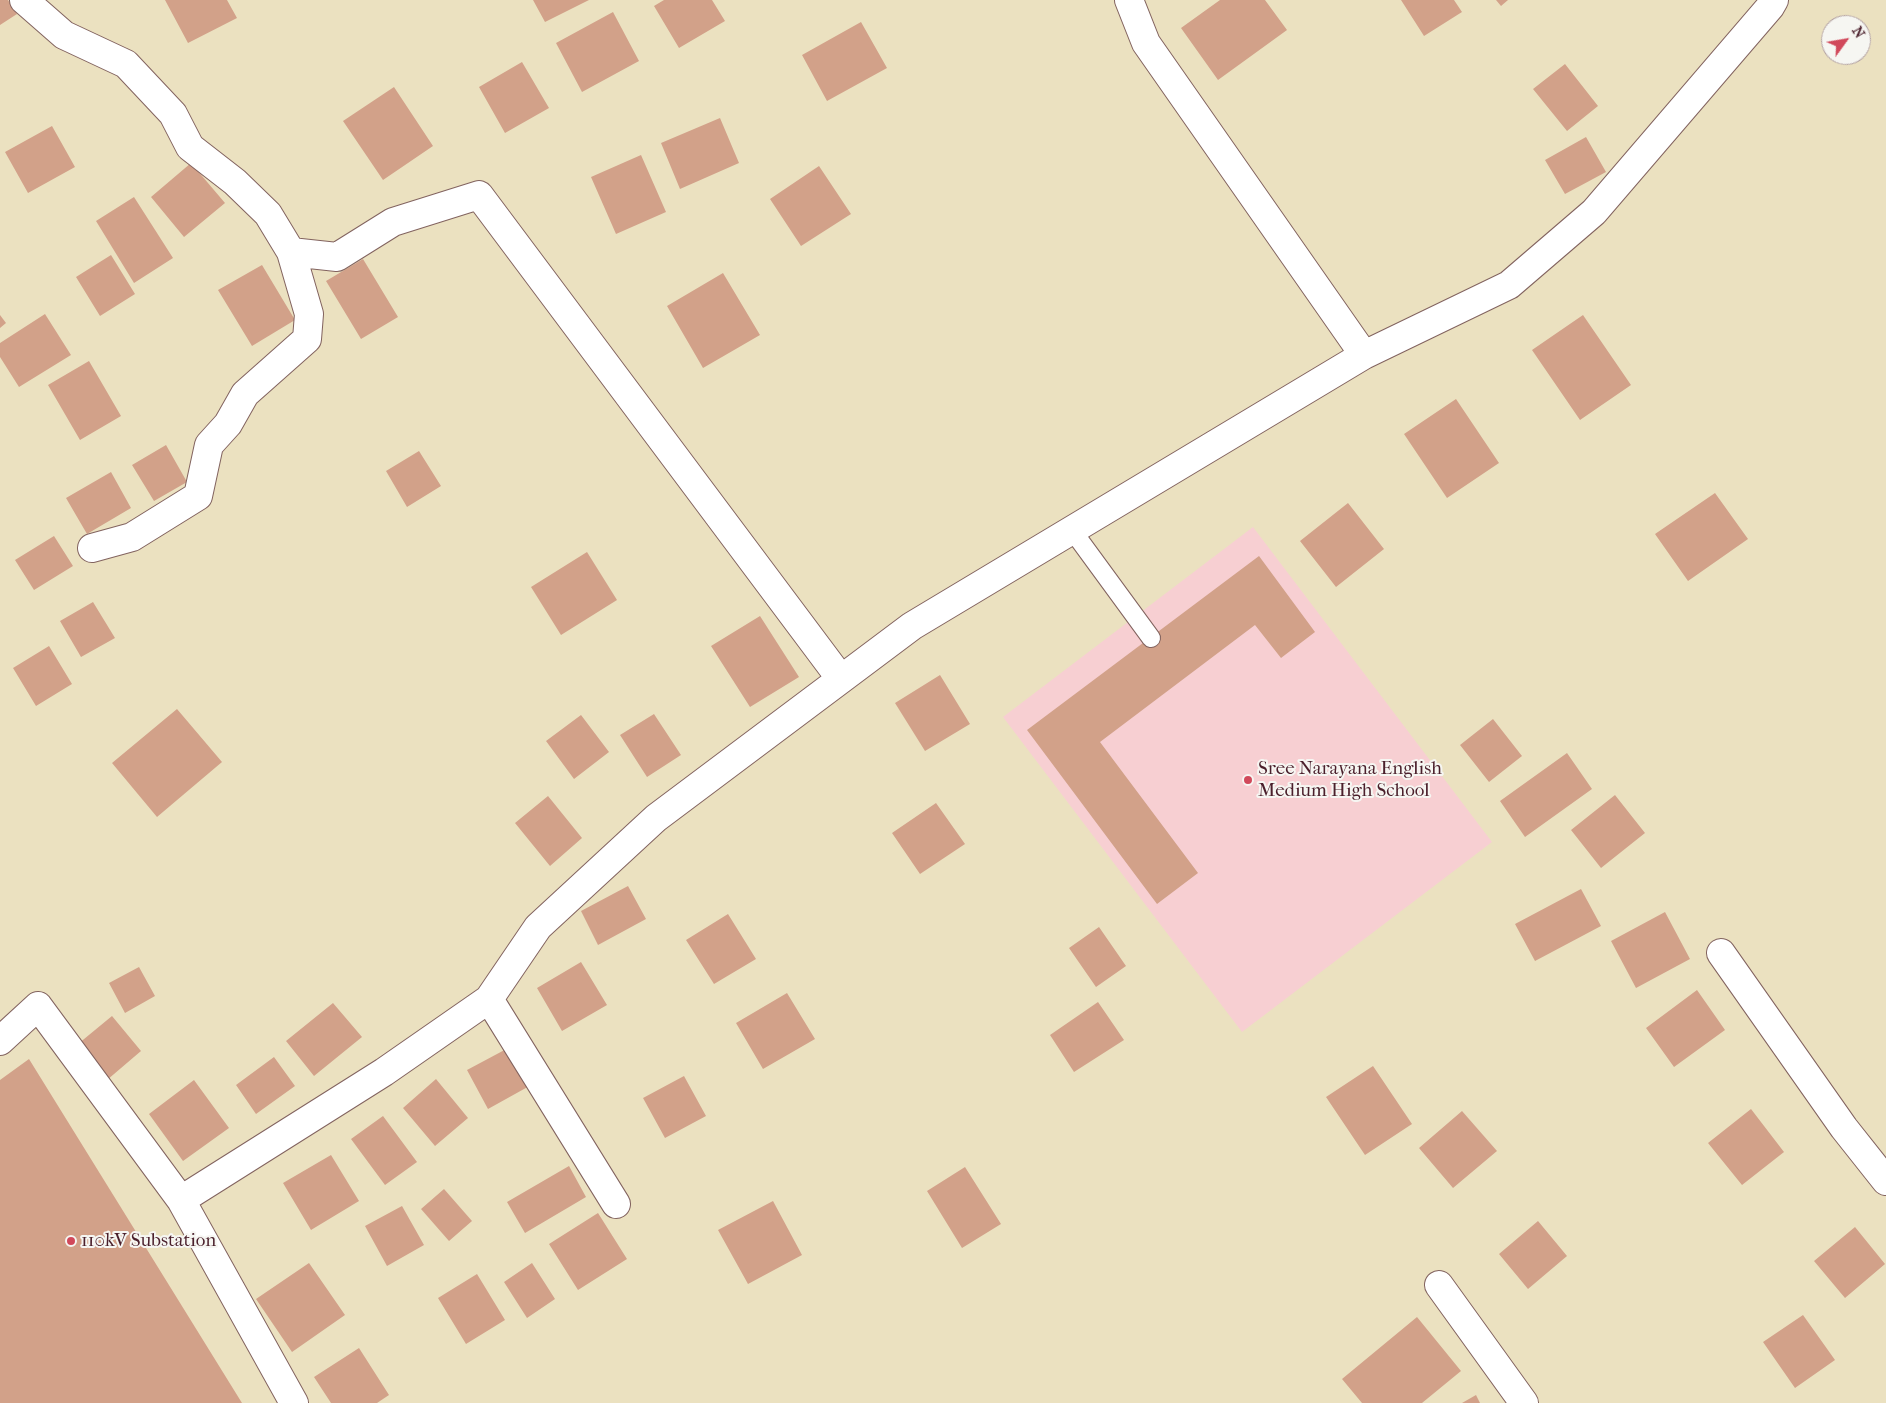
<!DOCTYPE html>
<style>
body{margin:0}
#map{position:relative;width:1886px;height:1403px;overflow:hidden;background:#ebe1c0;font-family:"IM FELL French Canon",serif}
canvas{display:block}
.north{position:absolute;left:1821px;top:15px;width:50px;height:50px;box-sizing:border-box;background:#f6f6f2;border:1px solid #b1a0a2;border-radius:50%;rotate:58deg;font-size:14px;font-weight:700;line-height:20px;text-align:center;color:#4a1f2b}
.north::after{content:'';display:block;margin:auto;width:18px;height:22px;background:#d1495b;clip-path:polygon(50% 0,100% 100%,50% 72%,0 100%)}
</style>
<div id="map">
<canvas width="1886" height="1403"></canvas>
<div class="north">N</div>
</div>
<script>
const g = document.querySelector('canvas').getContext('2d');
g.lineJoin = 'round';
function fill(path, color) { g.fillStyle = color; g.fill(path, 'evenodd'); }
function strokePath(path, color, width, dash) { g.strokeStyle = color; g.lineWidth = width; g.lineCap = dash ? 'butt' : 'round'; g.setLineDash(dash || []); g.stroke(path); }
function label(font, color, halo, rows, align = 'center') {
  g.font = font + ' "IM FELL French Canon",serif'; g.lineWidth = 4; g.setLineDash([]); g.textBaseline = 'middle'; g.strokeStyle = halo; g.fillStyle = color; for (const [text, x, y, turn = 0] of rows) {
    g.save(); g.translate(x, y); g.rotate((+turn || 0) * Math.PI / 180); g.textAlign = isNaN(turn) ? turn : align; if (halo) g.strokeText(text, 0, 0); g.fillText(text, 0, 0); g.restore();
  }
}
const built = new Path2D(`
 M1253,527L1492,842L1242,1032L1003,717Z`);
const building = new Path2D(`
 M0,0H8L17,14L0,25Z
 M165,0H227L237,18L188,43Z
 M533,0H589L545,22Z
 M664,0H712L725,21L679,48L654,6Z
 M1220,0H1265L1287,30L1218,80L1181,28Z
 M1401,0H1454L1462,12L1424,36Z
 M1496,0H1508L1501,6Z
 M613,12L639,61L582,92L556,43Z
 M861,22L887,68L827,101L802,55Z
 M522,62L549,108L505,133L479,87Z
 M1565,64L1598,106L1567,131L1533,89Z
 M394,87L433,146L383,180L343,121Z
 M720,118L739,163L680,189L661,143Z
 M52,126L75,167L28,193L5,152Z
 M1586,137L1606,172L1565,194L1545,160Z
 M641,155L666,212L616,234L591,177Z
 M191,163L225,203L184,237L151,197Z
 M819,166L851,214L801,246L770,199Z
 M134,197L173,258L134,283L96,221Z
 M111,255L135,294L100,316L76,277Z
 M363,259L398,317L361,339L326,281Z
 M262,265L295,320L252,346L218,290Z
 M723,273L760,335L703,368L667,306Z
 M45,314L71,355L19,387L0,357V343Z
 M0,315L6,323L0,328Z
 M1583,315L1631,385L1580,420L1532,350Z
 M89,361L121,416L80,440L48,385Z
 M1456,399L1499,463L1447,498L1404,434Z
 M166,445L187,482L154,501L132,465Z
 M419,451L441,486L407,507L386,471Z
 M111,472L131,508L87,534L66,498Z
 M1715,493L1748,539L1688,581L1655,534Z
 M1348,503L1384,549L1336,587L1300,541Z
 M54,536L73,566L34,590L15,560Z
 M587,552L617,600L561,635L531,587Z
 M1259,556L1315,632L1281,658L1255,625L1100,742L1198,873L1157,904L1027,730Z
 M93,602L115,638L81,657L60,621Z
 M760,616L799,677L750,707L711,646Z
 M49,646L72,684L36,706L13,668Z
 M940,675L970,724L925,751L895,703Z
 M177,709L222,762L157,817L112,763Z
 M654,714L681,755L647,777L620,735Z
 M581,715L609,752L574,779L546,741Z
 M1493,719L1522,756L1489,782L1460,745Z
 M1567,753L1592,789L1525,837L1500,801Z
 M1615,795L1645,833L1601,868L1571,830Z
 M548,796L582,838L550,866L515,823Z
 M936,803L965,844L920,874L892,833Z
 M628,886L646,919L598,945L581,911Z
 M1581,889L1601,926L1535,961L1515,924Z
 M1665,912L1690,959L1636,988L1611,941Z
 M728,914L756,959L714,984L686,940Z
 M1099,927L1126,966L1096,987L1069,948Z
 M581,962L607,1005L562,1031L537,988Z
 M139,967L155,996L125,1013L109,983Z
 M1697,990L1725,1030L1674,1067L1646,1028Z
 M787,993L815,1039L763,1069L736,1023Z
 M1098,1002L1124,1040L1074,1072L1050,1035Z
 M333,1003L362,1037L314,1076L286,1041Z
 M112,1016L141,1051L107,1080L78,1044Z
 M512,1046L533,1084L488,1109L467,1070Z
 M274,1057L295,1086L256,1114L236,1085Z
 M29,1059L242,1403H0V1080Z
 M1373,1066L1412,1124L1365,1155L1326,1097Z
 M684,1076L706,1116L665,1138L643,1098Z
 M436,1079L468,1118L435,1146L403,1108Z
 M194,1080L229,1128L183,1161L149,1114Z
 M1751,1109L1784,1152L1742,1185L1708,1143Z
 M1462,1111L1497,1151L1453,1188L1419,1148Z
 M383,1116L417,1162L385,1185L351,1139Z
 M331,1155L359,1201L311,1230L283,1183Z
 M569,1166L586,1197L525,1233L507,1202Z
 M965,1167L1001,1224L962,1248L927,1191Z
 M444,1189L472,1221L449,1241L421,1209Z
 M773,1201L802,1255L748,1284L718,1230Z
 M402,1206L424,1245L387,1266L365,1226Z
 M598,1213L627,1259L578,1290L549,1244Z
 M1538,1221L1567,1256L1528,1289L1499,1254Z
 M1855,1227L1885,1264L1845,1298L1814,1261Z
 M309,1263L345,1315L292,1352L256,1299Z
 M532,1263L555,1299L527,1318L504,1282Z
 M477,1274L505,1320L466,1344L438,1298Z
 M1803,1315L1835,1360L1795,1388L1763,1342Z
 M1417,1317L1461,1371L1422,1403H1362L1342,1379Z
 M359,1348L389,1395L377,1403H331L314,1377Z
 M1476,1395L1480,1403H1462Z`);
const service = new Path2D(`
 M1072,530L1151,638`);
const minor = new Path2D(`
 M24,0L64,35L126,64L173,114L190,147L235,182L268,214L291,252L309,314L307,339L245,394L228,424L209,445L198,496L132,537L92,548
 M1129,0L1146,43L1364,355
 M291,252L337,257L393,222L479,195L841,679
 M1721,953L1844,1128L1886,1181
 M489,999L616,1204
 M0,1041L38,1006L181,1200L384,1072L489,999L538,927L656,818L912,626L1364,355L1509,285L1594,212L1770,7L1774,0
 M181,1200L294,1403
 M1439,1285L1524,1403`);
const markers = [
 [1248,780,5,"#d1495b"],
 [71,1241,5,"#d1495b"]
];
const poiNames = [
 ["Sree Narayana English",1258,769],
 ["Medium High School",1258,791],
 ["110kV Substation",81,1241]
];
fill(built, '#f7cfd2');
fill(building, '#d2a189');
strokePath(service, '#82635f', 20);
strokePath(minor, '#82635f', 30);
strokePath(service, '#fff', 18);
strokePath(minor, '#fff', 28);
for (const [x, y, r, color] of markers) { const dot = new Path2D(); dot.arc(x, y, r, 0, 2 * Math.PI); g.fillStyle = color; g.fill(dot); strokePath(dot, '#f6f6f2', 2); }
label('19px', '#4a1f2b', '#f6f6f2', poiNames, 'left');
</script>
